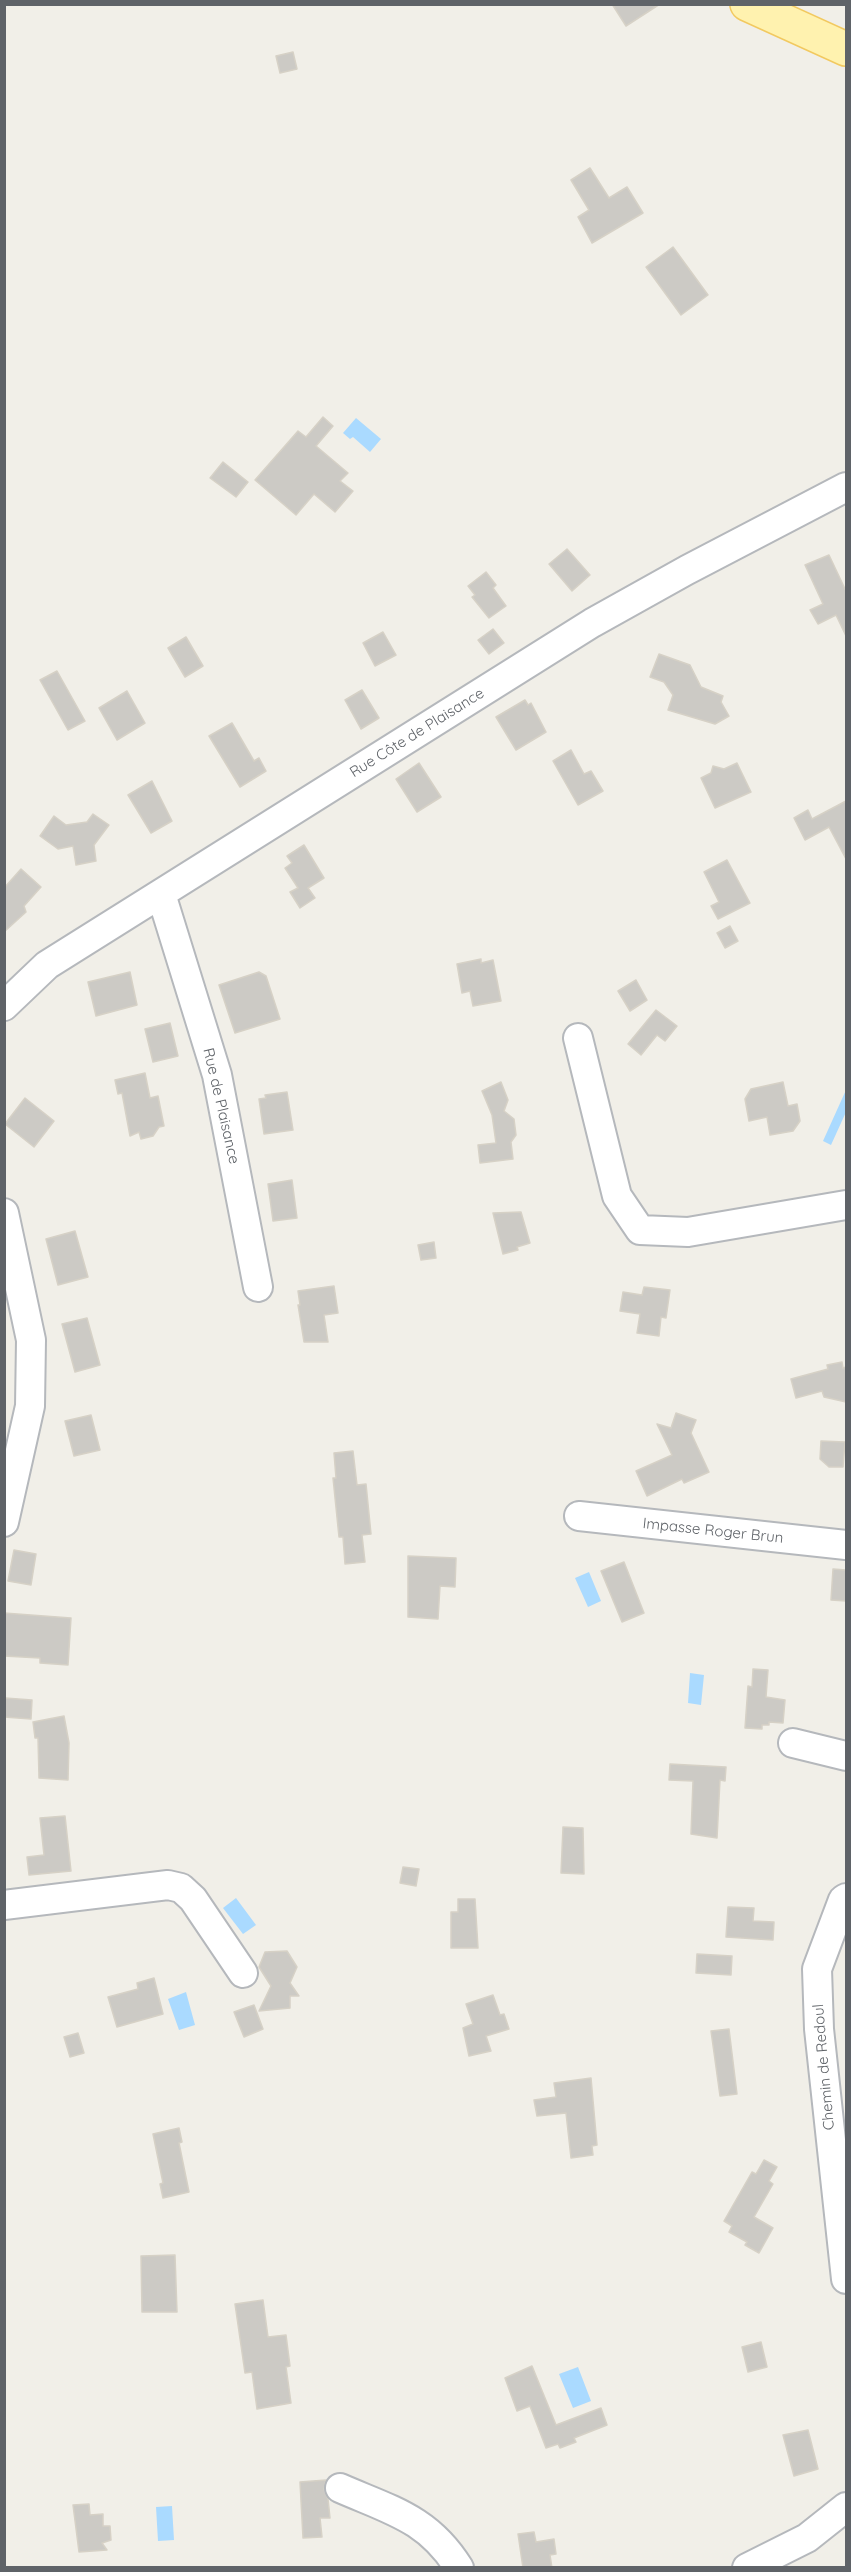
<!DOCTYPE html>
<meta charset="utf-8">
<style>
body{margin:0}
#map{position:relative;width:851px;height:2572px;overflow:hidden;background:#f1efe8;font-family:Quicksand,sans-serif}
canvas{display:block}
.frame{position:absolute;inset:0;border:6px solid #5f6368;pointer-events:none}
</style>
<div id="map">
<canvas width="851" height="2572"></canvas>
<div class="frame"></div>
</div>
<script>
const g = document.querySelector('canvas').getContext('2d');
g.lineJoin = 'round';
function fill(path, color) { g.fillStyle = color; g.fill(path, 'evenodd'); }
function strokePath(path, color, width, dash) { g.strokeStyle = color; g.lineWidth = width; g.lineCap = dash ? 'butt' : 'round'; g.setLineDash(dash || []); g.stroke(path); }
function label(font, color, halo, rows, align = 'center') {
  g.font = font + ' Quicksand,sans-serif'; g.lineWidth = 4.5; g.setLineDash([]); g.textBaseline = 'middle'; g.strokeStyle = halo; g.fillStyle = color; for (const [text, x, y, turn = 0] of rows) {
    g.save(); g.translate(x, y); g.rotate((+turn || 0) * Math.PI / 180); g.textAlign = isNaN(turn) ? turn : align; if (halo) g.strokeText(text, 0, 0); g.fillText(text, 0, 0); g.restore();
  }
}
const water = new Path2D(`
 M356,418L381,439L370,452L353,437L350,439L343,433Z
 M846,1090V1112L831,1145L823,1141Z
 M589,1572L601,1601L588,1607L575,1578Z
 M690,1673L704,1675L701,1705L688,1703Z
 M236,1898L256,1925L243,1934L223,1908Z
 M186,1992L195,2025L179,2030L168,1999Z
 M578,2367L591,2401L573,2408L559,2374Z
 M172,2506L174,2540L158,2541L156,2507Z`);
const building = new Path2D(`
 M612,4H660L626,26Z
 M293,52L297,69L280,73L276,56Z
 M590,168L609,198L627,187L643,213L592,243L578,217L589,210L571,180Z
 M673,247L708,295L681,315L646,267Z
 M323,417L333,426L316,446L348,473L340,481L353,491L335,512L314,494L296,515L255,480L298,431L306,437Z
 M223,462L248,482L236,497L210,478Z
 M567,549L590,575L572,591L549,564Z
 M829,555L846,591V636L836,615L818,624L810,610L823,604L805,565Z
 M486,572L496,585L493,588L506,606L489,618L472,597L475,595L468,586Z
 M493,629L504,643L489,654L478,640Z
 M383,632L396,655L375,666L363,643Z
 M186,637L203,666L185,677L168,648Z
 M659,654L690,665L701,687L723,696L721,702L729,716L715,724L668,710L673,695L664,682L650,677Z
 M57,671L85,721L68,730L40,680Z
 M362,690L379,718L361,729L345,700Z
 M127,691L145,723L117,740L99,708Z
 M525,700L528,705L531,703L546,732L516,750L496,717Z
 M232,723L254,761L259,758L266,771L240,787L209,736Z
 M571,750L584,774L591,771L603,791L578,805L553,761Z
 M419,763L441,797L417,812L396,779Z
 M737,763L751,792L715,808L701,778L711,773L713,766L724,769Z
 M152,781L172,821L151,833L128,795Z
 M846,801V859L829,827L805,840L794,818L808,810L812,819Z
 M93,814L109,825L94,845L96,861L76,865L73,846L58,849L40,836L54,816L66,825L87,822Z
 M304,845L324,878L308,888L315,898L300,908L290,892L298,888L285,868L292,863L287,856Z
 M727,860L750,903L718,919L711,906L719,902L704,872Z
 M21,869L41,887L24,906L26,912L4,932V888Z
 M730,926L738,941L725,948L717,933Z
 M481,959V963L493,960L501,1001L473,1006L470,991L462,993L457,964Z
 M130,972L137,1005L96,1016L88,982Z
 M259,972L266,976L280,1019L235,1033L219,985Z
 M636,980L647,1000L630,1011L618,991Z
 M656,1010L677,1026L665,1041L657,1035L641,1055L628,1044Z
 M170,1023L178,1056L153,1062L145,1029Z
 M145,1073L150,1098L158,1096L164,1126L159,1127L153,1136L141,1139L139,1132L130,1136L122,1093L118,1094L115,1080Z
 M501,1082L508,1100L504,1111L514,1119L516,1135L511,1142L513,1159L480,1163L478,1145L496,1143L492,1115L482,1091Z
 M783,1082L788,1106L797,1104L800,1121L793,1131L770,1135L767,1117L749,1121L745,1099L751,1089Z
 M287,1092L293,1130L264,1134L259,1099L266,1098L265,1095Z
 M25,1098L54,1121L34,1147L5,1124Z
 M292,1180L297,1218L273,1221L268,1184Z
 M521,1212L530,1243L517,1247L518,1250L503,1254L493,1213Z
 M75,1231L88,1277L58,1285L46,1239Z
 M434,1242L436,1258L421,1260L418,1245Z
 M334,1286L338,1313L324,1315L328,1342H304L298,1305H300L298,1291Z
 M644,1287L670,1290L666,1318L661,1317L659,1336L637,1333L640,1314L620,1311L623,1292L642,1295Z
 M87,1318L100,1365L75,1372L62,1324Z
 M842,1362L843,1368L846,1367V1402L824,1397L822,1391L796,1398L791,1379L828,1369L827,1365Z
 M676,1413L696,1420L691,1433L709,1472L684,1483L682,1479L647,1496L636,1471L672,1455L657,1424L671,1428Z
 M91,1415L100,1450L74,1456L65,1421Z
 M821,1441L845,1442L843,1467H829L820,1459Z
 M353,1451L357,1485L366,1484L371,1534L362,1535L365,1562L345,1564L343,1537H339L333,1478H336L334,1453Z
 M14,1550L36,1554L31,1585L8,1581Z
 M408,1556L456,1558L455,1587L440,1586L438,1619L408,1617Z
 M624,1562L644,1613L622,1622L601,1571Z
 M833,1569L846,1570V1601L831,1600Z
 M4,1613L71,1618L68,1665L40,1663V1658L4,1656Z
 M753,1669L768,1670L766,1697L785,1700L783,1723L769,1722V1725H762V1729L745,1728L748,1686L752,1687Z
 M5,1698L32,1700L31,1719L4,1717Z
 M64,1716L69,1743L68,1780L39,1778L38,1738H35L33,1722Z
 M670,1764L726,1767L725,1781L720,1780L717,1838L691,1834L693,1781L669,1780Z
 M65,1816L71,1871L29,1875L27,1857L44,1855L40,1818Z
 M563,1827L583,1828L584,1874L561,1873Z
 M403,1867L419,1869L416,1886L400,1883Z
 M458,1899H475L478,1948H451V1912H458Z
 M728,1907L754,1908L753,1921L774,1922L773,1940L726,1937Z
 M287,1951L297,1967L290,1983L299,1996H290V2008L259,2011L271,1986L259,1967L265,1952Z
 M697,1954L732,1956L731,1975L696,1973Z
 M154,1978L163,2014L117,2027L108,1997L138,1989L137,1983Z
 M493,1995L500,2015L504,2014L509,2029L486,2036L491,2051L469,2056L463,2028L473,2024L466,2004Z
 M254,2005L263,2029L244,2037L234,2012Z
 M729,2029L737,2094L720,2096L711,2031Z
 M78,2033L84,2053L70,2057L64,2037Z
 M591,2078L597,2145L592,2146L593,2155L571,2158L566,2113L537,2116L534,2100L556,2097L554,2083Z
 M179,2128L182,2142L179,2143L189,2192L163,2198L160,2184L163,2183L153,2134Z
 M764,2160L777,2167L769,2181L773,2184L754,2217L773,2228L759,2253L745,2245L747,2242L729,2232L732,2226L724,2221L752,2172L756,2174Z
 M175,2255L177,2312H142L141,2256Z
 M263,2300L268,2337L286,2335L290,2366L286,2367L291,2403L257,2409L252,2372L245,2373L235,2304Z
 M761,2342L767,2367L748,2372L742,2347Z
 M532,2366L556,2425L601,2408L607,2425L574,2438L576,2442L560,2448L558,2444L546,2448L530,2406L517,2411L505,2378Z
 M808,2430L818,2469L794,2476L783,2435Z
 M326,2480L324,2489L328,2499L330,2518H320L322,2537L303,2538L300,2482Z
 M89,2504L90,2515L103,2514V2526H110L111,2540L102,2543L107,2550L79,2552L73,2505Z
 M534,2532L536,2542L554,2539L556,2554L550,2555L552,2568H523L518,2534Z`);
const minor = new Path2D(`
 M161,894L217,1075L258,1287
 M4,1006L47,965L592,623L687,570L846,487
 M578,1038L617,1196L640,1230L688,1232L846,1205
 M4,1213L31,1340L30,1406L4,1522
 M579,1516L846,1545
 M793,1743L846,1756
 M846,1898L843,1900L817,1969L819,2029L846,2279
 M4,1905L168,1885L181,1888L193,1899L243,1973
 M340,2488C390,2510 428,2518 459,2568
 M747,2568L807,2538L846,2507`);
const major = new Path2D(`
 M747,4L846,49`);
const streetNames = [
 ["Rue Côte de Plaisance",417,733,-32],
 ["Rue de Plaisance",221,1106,77],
 ["Impasse Roger Brun",713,1531,6],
 ["Chemin de Redoul",824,2067,-95]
];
fill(water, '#aadaff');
fill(building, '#cccac5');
strokePath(building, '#d6d1c6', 1.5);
strokePath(minor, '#b5b8bc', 32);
strokePath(major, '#f2c960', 36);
strokePath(minor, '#fff', 28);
strokePath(major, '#fff2af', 33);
label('15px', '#5f6368', '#fff', streetNames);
</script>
